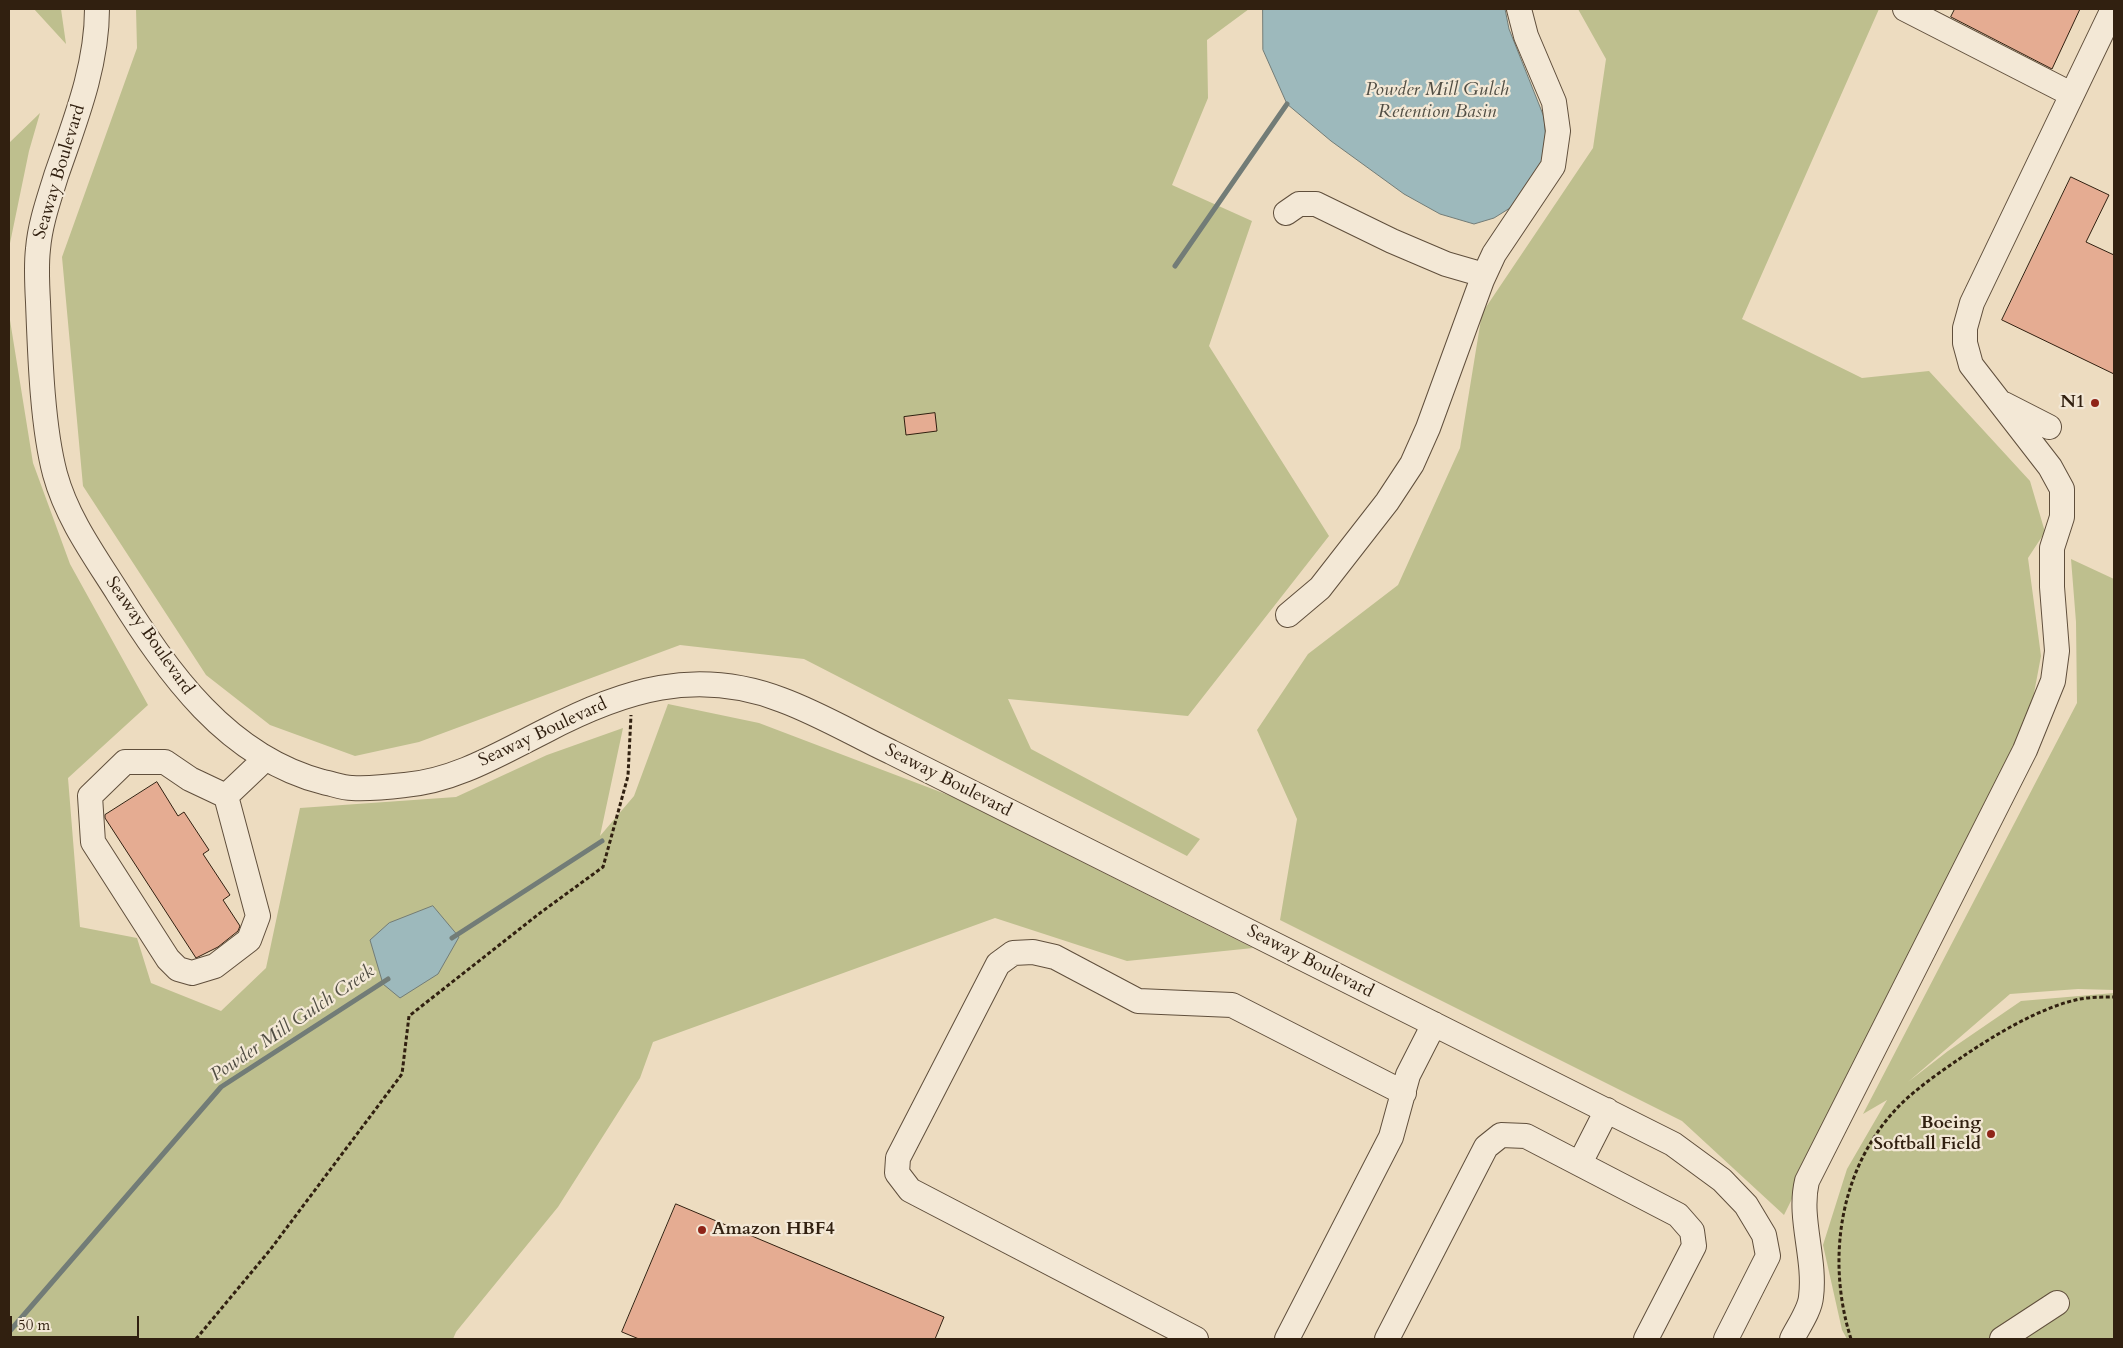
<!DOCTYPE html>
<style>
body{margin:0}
#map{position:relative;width:2123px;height:1348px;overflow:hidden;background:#eddcc0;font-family:Cardo,serif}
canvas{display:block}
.frame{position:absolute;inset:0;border:10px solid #312010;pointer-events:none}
.scale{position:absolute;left:10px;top:1316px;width:129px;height:22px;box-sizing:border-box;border:2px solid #312010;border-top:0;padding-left:6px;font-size:15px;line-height:18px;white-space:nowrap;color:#312010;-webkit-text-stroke:4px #f3e8d6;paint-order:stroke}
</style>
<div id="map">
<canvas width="2123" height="1348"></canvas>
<div class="frame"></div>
<div class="scale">50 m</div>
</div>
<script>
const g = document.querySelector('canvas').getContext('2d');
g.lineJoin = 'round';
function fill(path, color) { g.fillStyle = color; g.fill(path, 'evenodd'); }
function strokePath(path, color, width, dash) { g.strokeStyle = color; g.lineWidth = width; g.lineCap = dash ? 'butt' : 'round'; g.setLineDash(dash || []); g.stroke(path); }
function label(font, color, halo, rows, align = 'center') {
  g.font = font + ' Cardo,serif'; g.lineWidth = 4.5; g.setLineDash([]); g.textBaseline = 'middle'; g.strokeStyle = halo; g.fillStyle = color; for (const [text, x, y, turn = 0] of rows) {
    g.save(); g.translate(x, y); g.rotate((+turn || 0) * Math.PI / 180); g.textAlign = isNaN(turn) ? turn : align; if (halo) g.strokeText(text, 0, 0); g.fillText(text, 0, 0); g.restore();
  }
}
const green = new Path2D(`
 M34,9H61L66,44Z
 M136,9H1249L1207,40L1208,98L1172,185L1252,221L1209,346L1329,536L1188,716L1008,699L1031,749L1200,839L1187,856L804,659L680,645L419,742L355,756L270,725L206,675L83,486L62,257L137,48Z
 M1578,9H1879L1742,319L1862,378L1929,371L2030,481L2045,532L2028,558L2041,656L2029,720L1784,1215L1682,1121L1280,920L1297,819L1257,730L1308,654L1398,585L1460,448L1482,313L1593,148L1606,59Z
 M40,113L29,151L9,248V143Z
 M9,314L33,463L70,564L148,705L68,778L80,927L137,938L151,983L221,1011L266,968L300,808L456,797L547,755L623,728L600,836L634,796L668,704L759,723L951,796L1253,948L1127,961L995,918L653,1042L640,1078L558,1207L456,1332L453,1339H9Z
 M2071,559L2114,579V990L2078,989L2010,994L1908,1082L1948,1051L2021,1001L2114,993V1339H1847L1842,1330L1823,1245L1847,1169L1887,1100L1863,1114L2077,703L2076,622Z`);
const water = new Path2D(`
 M1263,9H1505L1509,29L1544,117L1547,150L1535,180L1510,208L1494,218L1474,224L1440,214L1404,194L1331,141L1287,104L1263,50Z
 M433,906L459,937L438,974L400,998L383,984L370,940L389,923Z`);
const stream = new Path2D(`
 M1175,266L1287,104
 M452,938L602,841
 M9,1332L221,1087L388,979`);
const building = new Path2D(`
 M1955,9H2080L2052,69L1951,17Z
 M2071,177L2109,195L2086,242L2114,255V374L2002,320Z
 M935,413L937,431L906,435L904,417Z
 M157,782L178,816L184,812L209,850L203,854L230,895L223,900L240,926L238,931L218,947L196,958L105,818V815Z
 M676,1204L944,1317L935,1339H639L622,1332Z`);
const path = new Path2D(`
 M196,1339L270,1250L402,1074L409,1016L540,913L603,867L628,776L631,715
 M1851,1339C1826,1260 1839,1168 1899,1106C1918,1087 1943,1070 1965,1055C1998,1033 2041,1007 2080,999C2091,997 2103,997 2114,997`);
const minor = new Path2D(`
 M97,9C97,67 75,121 56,176C49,199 40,224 38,249C36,266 37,284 38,302C40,353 42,425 55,474C67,518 94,555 118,593C168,673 227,757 323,782C333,784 343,788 352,788C370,789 388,787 405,785C455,781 501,753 545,731C623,690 696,667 782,700C820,714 855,735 891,752L1673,1144L1722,1180L1746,1205L1764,1235L1768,1256L1726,1339
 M1905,9L2071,94
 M1286,213L1299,204H1316L1392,241L1446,264L1484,275
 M2004,404L2049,427
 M1288,615L1320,588L1387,502L1412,464L1428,428L1482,280L1494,254L1553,166L1558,131L1554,102L1526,36L1519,9
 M125,762H165L190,779L226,796L258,916L249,940L215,966L192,973L178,969L168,959L93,842L90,796Z
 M226,796L265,759
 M1580,1163L1607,1110
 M1196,1339L910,1190L897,1173L898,1158L998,964L1013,953L1033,952L1055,957L1138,1001L1232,1005L1404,1093
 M1287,1339L1391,1137L1408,1075L1434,1024
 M1387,1339L1486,1147L1501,1135L1526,1136L1678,1215L1692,1231L1694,1246L1646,1339
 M1792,1339C1798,1327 1810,1310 1811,1297C1816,1258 1798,1218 1807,1181L2025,750L2053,681L2057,651L2052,587V548L2062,517V489L2050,467L1971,365L1965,343V328L1972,303L2113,9
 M2002,1339L2057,1303`);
const markers = [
 [2095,403,5,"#8f2418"],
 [1991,1134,5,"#8f2418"],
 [702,1230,5,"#8f2418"]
];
const streetNames = [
 ["Seaway Boulevard",60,172,-73],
 ["Seaway Boulevard",149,636,55],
 ["Seaway Boulevard",543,733,-25],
 ["Seaway Boulevard",948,781,27],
 ["Seaway Boulevard",1310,962,27]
];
const poiNames = [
 ["N1",2085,403],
 ["Boeing",1981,1124],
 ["Softball Field",1981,1145],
 ["Amazon HBF4",712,1230,"left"]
];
const waterNames = [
 ["Powder Mill Gulch",1437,91],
 ["Retention Basin",1437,113],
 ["Powder Mill Gulch Creek",293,1024,-34]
];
fill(green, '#bebf8e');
fill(water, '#9db9bc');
strokePath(water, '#727c77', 1);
strokePath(stream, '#727c77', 5);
fill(building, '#e5ac92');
strokePath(building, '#312010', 1);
strokePath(minor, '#604f3c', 26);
strokePath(path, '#312010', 3, [4, 2.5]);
strokePath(minor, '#f3e8d6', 24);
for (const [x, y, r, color] of markers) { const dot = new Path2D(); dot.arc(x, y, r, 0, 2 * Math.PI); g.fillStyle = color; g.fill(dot); strokePath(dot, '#f3e8d6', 2); }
label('18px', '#312010', '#f3e8d6', streetNames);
label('bold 18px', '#312010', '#f3e8d6', poiNames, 'right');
label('italic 19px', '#514e44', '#f3e8d6', waterNames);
</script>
